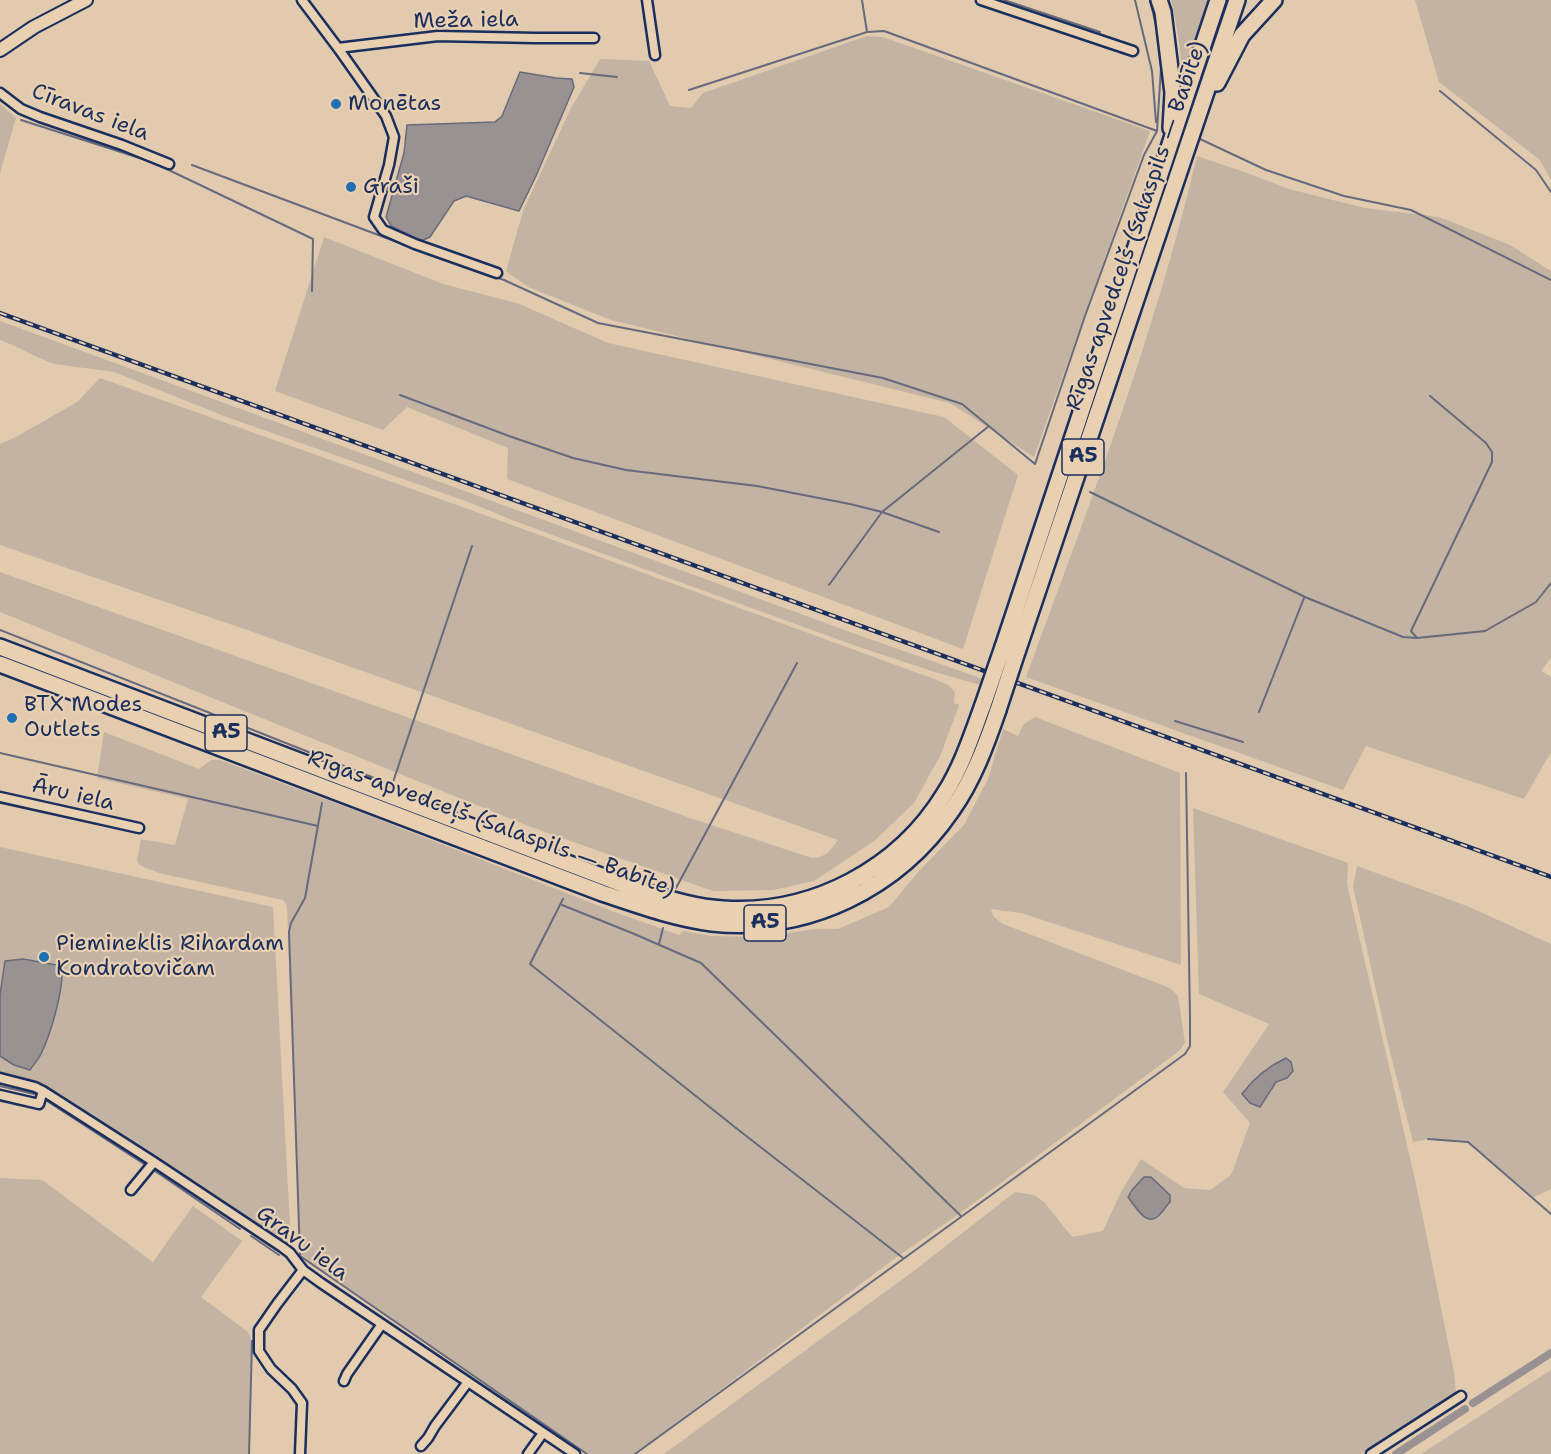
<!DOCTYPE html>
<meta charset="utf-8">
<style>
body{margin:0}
canvas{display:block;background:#e1caae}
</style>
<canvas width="1551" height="1454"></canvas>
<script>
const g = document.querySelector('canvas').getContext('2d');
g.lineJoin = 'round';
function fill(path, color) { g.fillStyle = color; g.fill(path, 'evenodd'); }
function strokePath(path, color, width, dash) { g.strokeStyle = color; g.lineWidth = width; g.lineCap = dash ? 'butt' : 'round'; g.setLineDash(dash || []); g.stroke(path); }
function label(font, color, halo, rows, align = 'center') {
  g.font = font + ' "Shantell Sans",sans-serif'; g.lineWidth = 4.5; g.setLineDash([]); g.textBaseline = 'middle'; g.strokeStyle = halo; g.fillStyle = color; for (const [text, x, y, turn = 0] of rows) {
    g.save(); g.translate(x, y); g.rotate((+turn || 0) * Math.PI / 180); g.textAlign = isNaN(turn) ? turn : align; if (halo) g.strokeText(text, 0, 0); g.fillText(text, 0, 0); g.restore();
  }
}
const green = new Path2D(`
 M1171,0H1209L1184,74L1179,95C1185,63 1178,32 1171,0Z
 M1415,0H1551V180L1540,160L1439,82Z
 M867,36L883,37L1150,131L1034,457L950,403L611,320L528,287L506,271L523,211L571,108L600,59L649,61L670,106L691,108L703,93Z
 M0,104L16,118L0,173Z
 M1197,156L1247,173L1289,189L1365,208L1439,217L1510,245L1551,271V658L1541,671L1551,677V752L1524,799L1366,746L1343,790L1026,677C1089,506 1155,335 1197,156Z
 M324,237L443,284L517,303L608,343L944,417L1018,475L963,649L507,479L508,448L407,407L383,430L275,391Z
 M0,321L861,636L983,679L981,685L938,673L859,647L677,581L512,520L471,503L224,416L114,372L55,364C36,358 19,347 0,340Z
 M100,378L468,509L937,680L948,685L955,692L954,703L959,705L941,754L914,803L874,841L814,881L773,890L713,891L531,827L0,612V572L690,818L812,858C827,857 830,851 838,840L250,631L0,545V444L16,437L77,402Z
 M1035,717L1180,773L1181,965L1021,913L991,909L993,916L1003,924L1170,988L1178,996L1185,1043L1179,1051L963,1211L894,1259L635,1454H587L300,1256L287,906L283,900L159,873L141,866L137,861L141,839L175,845L188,799L97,778L104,732L199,769L211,760H220L365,814L612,911L679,935L684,931L711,936L764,937L814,929H838L889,907L919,871L964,825L988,779L1003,729L1018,736L1024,724Z
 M1193,808L1348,863L1347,884L1416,1184L1454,1372L1456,1393L1361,1454H664L915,1270L1015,1192L1034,1195L1044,1202L1072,1237L1103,1231L1120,1194L1141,1159L1184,1188L1210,1190L1231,1175L1250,1123L1223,1092L1269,1024L1199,994Z
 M0,847L273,907L291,1245L39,1084L0,1074Z
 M1357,866L1467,906L1551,944V1189L1532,1198L1468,1142L1428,1139L1413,1142L1388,1044L1353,886Z
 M0,1178L42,1180L153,1262L193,1206L242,1241L201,1297L248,1332L252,1341L249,1454H0Z
 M1551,1370V1454H1421Z`);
const water = new Path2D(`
 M520,72L556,78L572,79L574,87L536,176L519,211L466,196L454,201L430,237L421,241L391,226L386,217L404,153L407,125L495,122L502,116Z
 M23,959L62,966C64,989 51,1033 41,1054C38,1060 33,1065 30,1070L14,1065L0,1056V995L5,961Z
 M1286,1058L1291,1062L1293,1071L1287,1078L1276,1082L1260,1107L1250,1103L1242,1094C1253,1079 1269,1066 1286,1058Z
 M1144,1177H1151L1170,1195V1202C1166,1206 1162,1213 1157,1217C1146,1226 1134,1205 1128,1197L1132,1190Z`);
const stream = new Path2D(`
 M862,0L867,32
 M1004,0L1100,32
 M1135,0L1152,71L1156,122
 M1150,0L1159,38
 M580,73L617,77
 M689,90L867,32L884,31L1157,131
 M1440,91L1536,170L1551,192
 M21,120L152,162L313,239L312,291
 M1200,139L1266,170L1344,196L1411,210L1551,280
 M192,165L445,260
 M456,263L504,280L598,323L883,378L962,404L1035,464L1085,316L1144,155L1157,131L1161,68L1160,50
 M400,395L509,436L573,458L626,470L757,486L850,504L882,512L939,532
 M1090,492L1305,597L1403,637L1417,638L1485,631L1536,602L1551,583
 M829,585L882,512L989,426
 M0,630L392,785L472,546
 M1417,638L1411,631L1492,462V452L1486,443L1430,396
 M1259,712L1304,598
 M1175,721L1243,742
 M0,753L318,826
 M322,803L305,898L291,923L289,932L300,1256L587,1454
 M676,888L797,663
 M563,899L530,964L736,1128L903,1258
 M562,905L632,933L701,963L961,1216
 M659,944L663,928
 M0,1086L34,1094
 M47,1101L144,1164
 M1428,1139L1468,1142L1551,1214
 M155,1171L240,1229
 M251,1236L279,1255
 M249,1454L252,1341
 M635,1454L1185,1054L1190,1046V1019L1186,773`);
const canal = new Path2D(`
 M1473,1403L1551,1353
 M1396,1454L1465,1409`);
const street = new Path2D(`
 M302,0L338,48L386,116L394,137L389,165L374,217L383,230L415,244L497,273
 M647,0L655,55
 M981,0L1133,51
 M338,48L438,36L535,38H594
 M0,93L21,109L40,117L122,145L169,164
 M0,797L139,828
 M0,1078L35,1087L43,1091L154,1162L282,1247L290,1253L303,1270L321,1283L575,1454
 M0,1095L39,1104L43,1091
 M131,1190L154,1162
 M344,1381L347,1374L382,1324
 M421,1446L428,1438L435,1426L468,1382
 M300,1454L302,1403L292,1389L271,1369L259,1351V1330L277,1304L303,1270
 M528,1454L543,1433
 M1371,1454L1461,1396`);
const secondary = new Path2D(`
 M0,50L34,27L86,0`);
const highway = new Path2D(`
 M1159,0L1163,12L1173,93L1171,128
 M1217,83L1242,35L1274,0
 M0,647L638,890C666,898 693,907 723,909C812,915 899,869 945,793C962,766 972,735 983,705
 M1003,647L1218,0
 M1017,652L1237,0
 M0,664L602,893C638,905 674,918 712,923C808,933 898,889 952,810C973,780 986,745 998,710`);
const rail = new Path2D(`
 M0,313L1551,877`);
const highwayBridge = new Path2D(`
 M983,705L1003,647
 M998,710L1017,652`);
const markers = [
 [336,104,6,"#1f6fb2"],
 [351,187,6,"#1f6fb2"],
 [12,718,6,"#1f6fb2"],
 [44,957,6,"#1f6fb2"]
];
const shields = [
 [1083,457,42],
 [226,733,42],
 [765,923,42]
];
const shieldNames = [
 ["A5",1083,457],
 ["A5",226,733],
 ["A5",765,923]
];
const streetNames = [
 ["Meža iela",466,21,-1],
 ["Cīravas iela",90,113,21],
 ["Rīgas apvedceļš (Salaspils — Babīte)",1137,226,-71],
 ["Āru iela",73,795,13],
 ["Rīgas apvedceļš (Salaspils — Babīte)",491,824,20],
 ["Gravu iela",302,1244,37]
];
const poiNames = [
 ["Monētas",348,104],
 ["Graši",363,187],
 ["BTX Modes",24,705],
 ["Outlets",24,730],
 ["Piemineklis Rihardam",56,944],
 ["Kondratovičam",56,969]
];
fill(green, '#c3b3a2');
fill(water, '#9a9292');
strokePath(water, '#676a7d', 1.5);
strokePath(stream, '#676a7d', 2);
strokePath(canal, '#9a9292', 8);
strokePath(street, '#1b2f5e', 13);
strokePath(secondary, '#1b2f5e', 16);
strokePath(highway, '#1b2f5e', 20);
strokePath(street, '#e9d0b1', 8);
strokePath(secondary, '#e9d0b1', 12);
strokePath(highway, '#e9d0b1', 15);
strokePath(rail, '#1b2f5e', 4.5);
strokePath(rail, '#e9d0b1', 2, [7]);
strokePath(highwayBridge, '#1b2f5e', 20, []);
strokePath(highwayBridge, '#e9d0b1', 15);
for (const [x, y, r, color] of markers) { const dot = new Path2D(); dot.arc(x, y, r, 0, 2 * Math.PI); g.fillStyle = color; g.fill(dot); strokePath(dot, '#e9d0b1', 2); }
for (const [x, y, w] of shields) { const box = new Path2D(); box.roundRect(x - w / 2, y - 18, w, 36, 4.5); g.fillStyle = '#e9d0b1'; g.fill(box); strokePath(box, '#1b2f5e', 1.5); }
label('bold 21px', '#1b2f5e', null, shieldNames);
label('22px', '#1b2f5e', '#e9d0b1', streetNames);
label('22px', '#1b2f5e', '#e9d0b1', poiNames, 'left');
</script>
